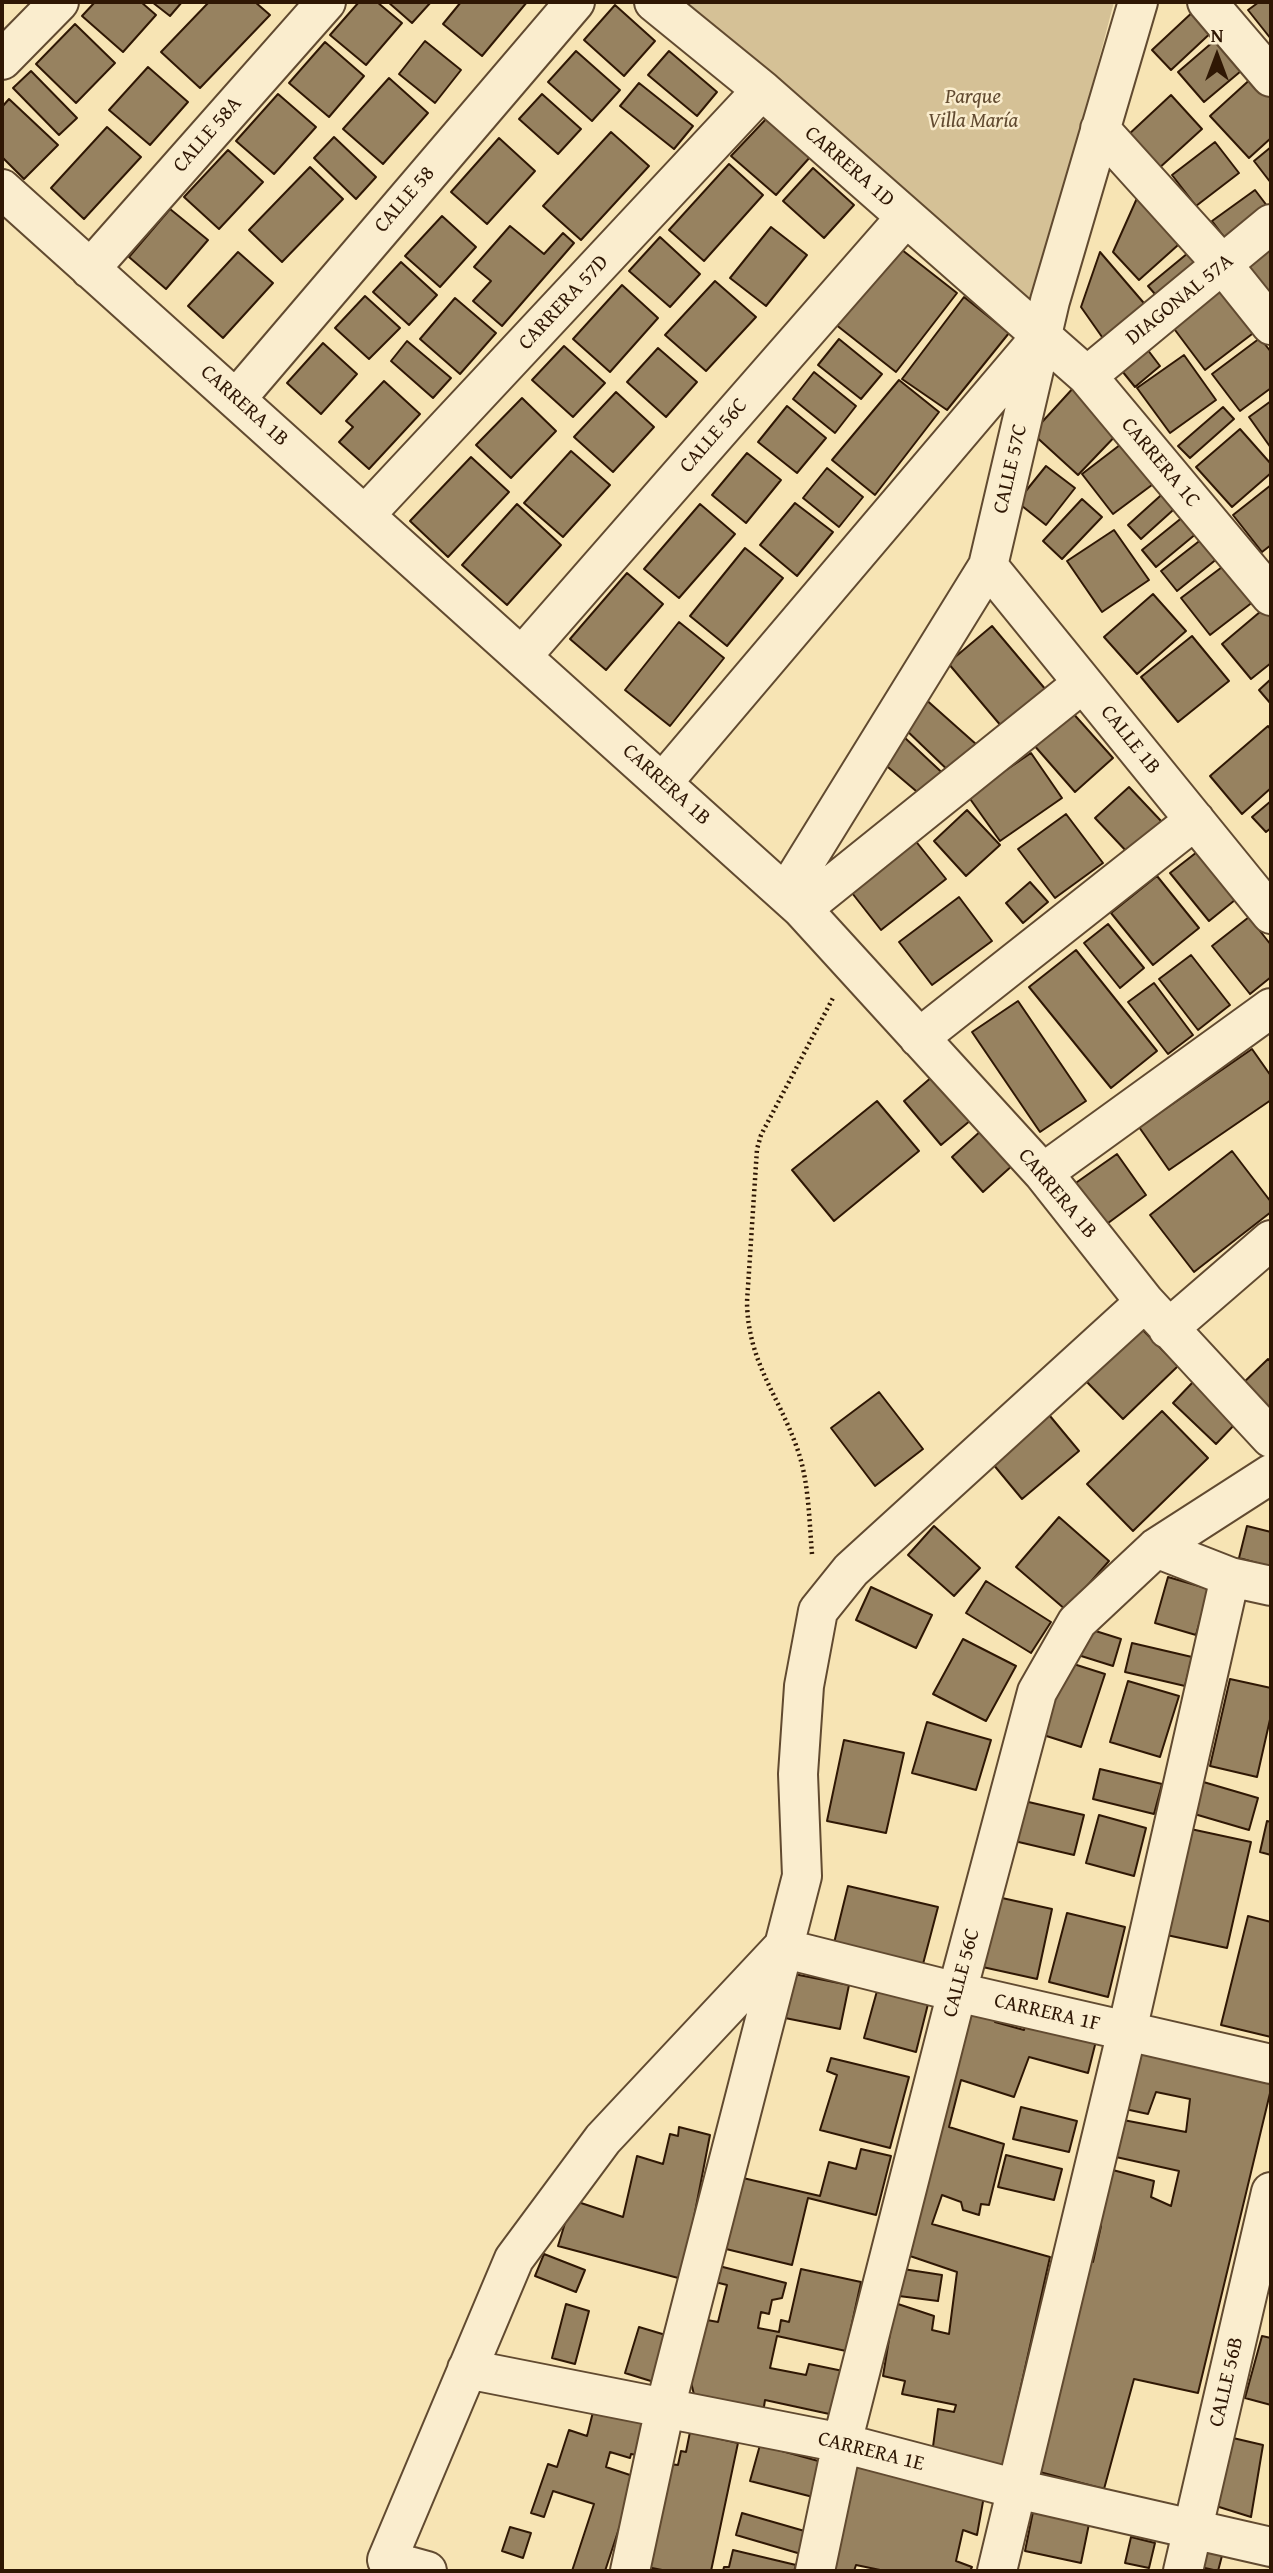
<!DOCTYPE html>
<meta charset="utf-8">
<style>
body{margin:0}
#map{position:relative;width:1273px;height:2573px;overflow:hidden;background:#f7e4b4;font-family:"Gentium Book Plus",serif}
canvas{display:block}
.frame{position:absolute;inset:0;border:4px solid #2f1704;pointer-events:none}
.north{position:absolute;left:1182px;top:21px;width:70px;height:70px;-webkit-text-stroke:5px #faedce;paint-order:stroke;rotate:0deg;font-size:19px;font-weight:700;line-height:28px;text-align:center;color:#2f1704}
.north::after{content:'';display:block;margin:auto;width:24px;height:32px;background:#2f1704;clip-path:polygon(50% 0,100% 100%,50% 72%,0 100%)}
</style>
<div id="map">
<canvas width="1273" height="2573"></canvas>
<div class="frame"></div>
<div class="north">N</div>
</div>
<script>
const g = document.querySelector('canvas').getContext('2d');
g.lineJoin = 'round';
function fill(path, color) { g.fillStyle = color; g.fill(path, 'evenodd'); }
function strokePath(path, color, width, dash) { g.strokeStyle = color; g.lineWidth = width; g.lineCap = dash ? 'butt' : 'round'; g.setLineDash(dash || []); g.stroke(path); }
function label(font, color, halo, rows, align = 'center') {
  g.font = font + ' "Gentium Book Plus",serif'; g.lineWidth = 5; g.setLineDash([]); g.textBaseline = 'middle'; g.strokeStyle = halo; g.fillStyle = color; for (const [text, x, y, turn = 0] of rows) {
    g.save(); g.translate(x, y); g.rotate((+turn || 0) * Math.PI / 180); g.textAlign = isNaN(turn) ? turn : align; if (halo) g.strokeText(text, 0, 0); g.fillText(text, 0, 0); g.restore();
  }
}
const green = new Path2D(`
 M686,2H1114L1034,307Z`);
const building = new Path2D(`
 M95,2H141L156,15L123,52L82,16Z
 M152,2H182L170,16Z
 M209,2H255L270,15L200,88L161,52Z
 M359,2H377L402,23L366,65L330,35Z
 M388,2H431L412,23Z
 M461,2H527L482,56L443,24Z
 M1259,2H1271V39L1248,10Z
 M615,5L655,41L624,76L584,40Z
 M1197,8L1216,28L1171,70L1152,50Z
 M75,24L115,63L76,103L36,64Z
 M1221,35L1247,66L1204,102L1178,72Z
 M425,41L461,70L435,103L399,74Z
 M325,42L364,76L329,117L289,83Z
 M576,51L620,90L592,121L548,82Z
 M669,51L717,92L697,116L648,75Z
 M148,67L188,102L150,145L109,110Z
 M31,71L77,118L59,135L13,88Z
 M1255,75L1271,92V138L1249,158L1210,116Z
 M389,78L428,113L383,164L343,129Z
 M639,83L693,126L674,149L620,106Z
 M278,94L316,127L274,174L236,141Z
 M542,94L581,129L558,154L519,119Z
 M1171,95L1202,129L1157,170L1127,136Z
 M9,99L58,145L24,179L2,157V107Z
 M767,118L811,156L776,195L731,156Z
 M107,127L141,157L84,219L51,188Z
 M611,132L649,166L581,240L543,206Z
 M334,137L376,177L356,199L314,158Z
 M499,138L535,171L487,224L451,192Z
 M1215,142L1239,173L1196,206L1172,175Z
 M1271,147V183L1254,161Z
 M228,150L263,182L219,229L184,197Z
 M729,164L763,195L704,261L669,230Z
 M310,167L343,199L282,262L249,230Z
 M813,168L854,205L824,238L783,201Z
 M1142,187L1187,237L1139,280L1113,252Z
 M1255,190L1271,211L1230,245L1212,221Z
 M170,209L208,240L166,289L129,257Z
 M442,216L476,247L440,287L405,256Z
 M510,226L544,254L563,233L574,243L502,326L473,301L491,281L474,267Z
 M771,227L807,255L766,306L730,278Z
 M660,237L700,274L670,307L629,271Z
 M897,246L957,293L896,372L835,324Z
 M1271,247V298L1246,267Z
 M1194,248L1207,263L1161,301L1148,286Z
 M238,252L273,283L223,338L188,306Z
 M1100,252L1149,309L1107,344L1081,307Z
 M401,262L437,295L409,325L373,292Z
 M715,281L756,317L706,371L665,335Z
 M622,285L658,318L610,372L573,339Z
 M1222,287L1256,331L1205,370L1172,326Z
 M365,296L400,328L369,359L335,328Z
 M964,297L1009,333L947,410L902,379Z
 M455,298L496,333L460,374L420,339Z
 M1260,338L1271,352V388L1240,411L1212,374Z
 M839,339L882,374L861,399L818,365Z
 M407,341L451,378L433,398L391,361Z
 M323,343L357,374L321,414L287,383Z
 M1144,345L1160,366L1135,387L1118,366Z
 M564,346L605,383L573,417L532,380Z
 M658,348L697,382L666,417L627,382Z
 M1184,355L1216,400L1170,433L1137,388Z
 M814,372L856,406L835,433L793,399Z
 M899,380L939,412L875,495L832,460Z
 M384,381L420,414L369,469L339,442L353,427L346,421Z
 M1075,386L1122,429L1078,475L1032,433Z
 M616,392L654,427L613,472L574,437Z
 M522,398L556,431L511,478L476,445Z
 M1271,401V448L1249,417Z
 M787,406L826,438L797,473L758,442Z
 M1223,407L1234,419L1190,458L1178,446Z
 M1240,429L1271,464V473L1232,507L1196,467Z
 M1129,438L1160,479L1113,514L1082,474Z
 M571,451L610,485L563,537L524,503Z
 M747,453L781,480L746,523L712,495Z
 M471,457L509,492L448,557L410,521Z
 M1046,466L1075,488L1046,525L1017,502Z
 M827,468L863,497L839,527L803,498Z
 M1271,485V545L1262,552L1233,515Z
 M1169,488L1182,502L1141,539L1128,525Z
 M1082,499L1102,517L1062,559L1043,541Z
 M795,503L833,532L797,576L760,545Z
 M517,504L561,545L507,605L462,565Z
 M700,504L735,534L679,598L644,569Z
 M1189,512L1203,528L1156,567L1142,550Z
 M1114,530L1149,580L1102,612L1067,561Z
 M1207,535L1223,554L1177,591L1161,571Z
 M745,548L783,578L727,646L690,616Z
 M1230,561L1258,598L1210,635L1181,598Z
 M627,573L663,604L606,670L570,639Z
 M1153,594L1186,631L1137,674L1104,637Z
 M1267,606L1271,611V663L1251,679L1222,644Z
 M679,622L724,658L670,726L625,690Z
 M992,626L1046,690L1002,727L948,663Z
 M1192,636L1229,681L1178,722L1141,677Z
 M1271,679V704L1259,690Z
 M923,697L986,753L957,779L902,726Z
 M1071,711L1113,758L1075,792L1033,744Z
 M1268,726L1271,730V788L1242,814L1210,776Z
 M904,737L951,781L929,802L882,762Z
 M1031,753L1062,798L1000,841L968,796Z
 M1129,787L1162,822L1128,853L1095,818Z
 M1271,801V828L1266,832L1252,817Z
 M967,810L1000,845L966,876L934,841Z
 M1066,814L1103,863L1055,898L1018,849Z
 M910,834L946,879L881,930L845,884Z
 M1197,852L1235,900L1209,921L1170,873Z
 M1157,876L1199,928L1153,965L1111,913Z
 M1030,882L1048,902L1023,923L1006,903Z
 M959,897L992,941L932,985L899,942Z
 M1249,917L1271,945V977L1250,994L1212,946Z
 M1108,924L1144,968L1120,988L1084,943Z
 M1076,950L1157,1051L1111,1088L1029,987Z
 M1191,955L1230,1005L1198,1030L1159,979Z
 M1154,983L1193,1035L1168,1054L1128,1002Z
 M1018,1001L1086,1101L1040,1132L972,1032Z
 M1252,1049L1271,1076V1100L1169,1170L1139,1127Z
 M933,1076L971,1120L941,1145L904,1101Z
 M877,1101L919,1151L834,1221L792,1170Z
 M983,1129L1014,1164L983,1192L952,1157Z
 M1232,1151L1271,1202V1212L1194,1272L1150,1215Z
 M1117,1154L1146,1195L1100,1229L1070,1187Z
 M1137,1324L1178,1366L1123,1419L1082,1377Z
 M1268,1359L1271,1362V1420L1239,1387Z
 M1193,1382L1236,1423L1216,1444L1173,1403Z
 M879,1392L923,1449L875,1486L831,1428Z
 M1045,1410L1079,1451L1022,1499L988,1458Z
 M1162,1411L1208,1458L1133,1531L1087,1484Z
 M1059,1517L1109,1561L1066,1610L1016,1567Z
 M934,1526L980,1568L954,1596L908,1555Z
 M1247,1526L1271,1532V1567L1239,1558Z
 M1168,1577L1209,1589L1196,1635L1155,1623Z
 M986,1581L1051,1622L1031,1653L966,1613Z
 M871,1587L932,1615L916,1648L856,1620Z
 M1086,1628L1121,1639L1113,1666L1078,1655Z
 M963,1639L1016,1666L986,1721L933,1694Z
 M1132,1643L1192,1657L1185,1686L1125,1672Z
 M1061,1660L1105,1674L1081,1747L1037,1733Z
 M1230,1679L1271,1688V1715L1257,1777L1210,1766Z
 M1128,1681L1179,1696L1160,1757L1110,1742Z
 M927,1722L991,1740L976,1790L912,1773Z
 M844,1740L904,1753L886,1833L827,1821Z
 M1100,1769L1162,1784L1154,1814L1093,1799Z
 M1200,1781L1258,1798L1249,1830L1191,1813Z
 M1020,1800L1084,1815L1074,1855L1010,1840Z
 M1099,1815L1146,1828L1134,1876L1086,1863Z
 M1267,1821L1271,1822V1855L1260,1852Z
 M1186,1828L1251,1842L1227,1948L1162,1934Z
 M848,1886L938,1907L923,1964L834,1943Z
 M993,1896L1052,1909L1037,1979L978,1966Z
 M1067,1913L1125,1927L1108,1997L1049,1982Z
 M1248,1916L1271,1922V2037L1221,2025Z
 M794,1974L849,1985L840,2029L785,2018Z
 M877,1991L928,2004L916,2052L864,2038Z
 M968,2005L997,2013L995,2022L1024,2030L1026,2022L1096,2041L1088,2073L1029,2057L1014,2097L961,2080L949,2127L1004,2144L989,2205L981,2204L979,2215L963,2210L961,2202L942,2195L932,2224L1050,2257L1002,2471L932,2454L938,2409L954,2412L956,2405L902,2394L905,2381L883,2376L895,2303L934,2316L932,2330L949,2334L957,2272L910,2256Z
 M1141,2051L1271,2083V2089L1198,2393L1134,2379L1104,2489L1036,2471L1084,2259L1093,2262L1101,2226H1091L1109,2169L1154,2181L1151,2197L1171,2206L1179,2171L1107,2155L1118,2119L1186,2132L1190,2099L1156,2092L1148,2114L1125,2109Z
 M831,2058L909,2077L890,2148L820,2130L837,2075L827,2071Z
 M1021,2107L1077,2121L1069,2152L1013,2139Z
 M679,2127L710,2135L682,2279L558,2246L572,2200L623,2217L637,2156L663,2164L670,2134L678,2136Z
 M861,2149L891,2156L876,2215L808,2198L792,2265L726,2249L743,2178L820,2196L829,2162L856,2169Z
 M1006,2155L1062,2169L1054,2200L998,2187Z
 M544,2254L585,2270L576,2292L535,2276Z
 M715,2265L786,2283L782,2298L772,2300L769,2314L761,2312L758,2328L779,2332L781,2320L789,2322L801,2269L861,2282L846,2351L777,2336L770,2368L806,2375L809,2364L843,2371L834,2415L765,2400L763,2413L695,2399L691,2382L707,2320L718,2322L727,2285L711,2281Z
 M903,2269L942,2275L938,2301L899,2296Z
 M566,2304L589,2311L575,2364L552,2358Z
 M639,2327L669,2336L654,2382L625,2373Z
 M1262,2336L1271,2338V2405L1245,2398Z
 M594,2408L653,2423L642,2456L631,2454L630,2458L610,2452L606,2467L636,2477L605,2571H572L594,2504L553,2491L544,2517L531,2513L548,2464L557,2467L569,2430L587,2436Z
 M690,2432L738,2443L711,2571H667L647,2567L669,2464L678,2465L681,2451L686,2452Z
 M1233,2438L1263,2445L1251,2517L1216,2506Z
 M760,2445L822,2462L813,2497L750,2481Z
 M855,2458L984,2496L977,2535L963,2530L956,2561L972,2567L970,2571H885L856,2565L854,2571H825Z
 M1034,2507L1090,2519L1081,2563L1025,2551Z
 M742,2513L808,2532L801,2554L736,2535Z
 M510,2527L531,2533L523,2558L502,2551Z
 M1131,2537L1155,2543L1149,2568L1125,2563Z
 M1201,2546L1223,2552L1218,2571L1196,2566Z
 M733,2550L796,2565L794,2571H723L724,2567H729Z`);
const path = new Path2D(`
 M812,1554C809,1519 809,1481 797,1448C778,1394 748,1362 747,1302L757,1149L761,1135L833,998`);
const minor = new Path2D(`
 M654,2L762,90L1087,376L1271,596
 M1207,2L1271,77
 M2,60L59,2
 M1100,129L1223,265L1271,325
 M2,189L802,909L1043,1173L1145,1302L1271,1438
 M90,269L326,2
 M1087,376L1271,224
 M236,399L575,2
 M365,515L762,90
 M988,566L1271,914
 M522,656L906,217
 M663,782L1038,340
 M786,893L988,566L1050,301L1138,2
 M802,909L1083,683
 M919,1038L1195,820
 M1043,1173L1271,1008
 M1168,1329L1271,1240
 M1156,1548L1230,1577L1271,1586
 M467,2369L842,2443L1017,2489L1271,2547
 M427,2571L387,2560L514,2259L603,2139L782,1948L957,1992L1271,2064
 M630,2571L665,2408L802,1876L798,1774L804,1686L818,1611L851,1570L1145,1302
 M815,2571L842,2443L957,1992L1037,1692L1077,1622L1156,1548L1271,1474
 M997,2571L1127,2031L1230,1577
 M1183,2571L1271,2192`);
const parkNames = [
 ["Parque",973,98],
 ["Villa María",973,122]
];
const streetNames = [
 ["CALLE 58A",208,135,-49],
 ["CARRERA 1D",849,167,41],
 ["CALLE 58",405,200,-49],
 ["DIAGONAL 57A",1180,300,-39],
 ["CARRERA 57D",564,303,-47],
 ["CARRERA 1B",244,406,42],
 ["CALLE 56C",714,436,-49],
 ["CARRERA 1C",1160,463,50],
 ["CALLE 57C",1011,469,-77],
 ["CALLE 1B",1130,740,51],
 ["CARRERA 1B",666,785,42],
 ["CARRERA 1B",1057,1194,50],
 ["CALLE 56C",962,1973,-75],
 ["CARRERA 1F",1047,2013,13],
 ["CALLE 56B",1227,2382,-77],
 ["CARRERA 1E",871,2452,14]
];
fill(green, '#d5c196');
fill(building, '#978260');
strokePath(building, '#2f1704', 2);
strokePath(minor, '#614a30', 42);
strokePath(path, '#2f1704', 4.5, [2, 3.5]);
strokePath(minor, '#faedce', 38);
label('italic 21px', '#614a30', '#faedce', parkNames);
label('21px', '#2f1704', '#faedce', streetNames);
</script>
